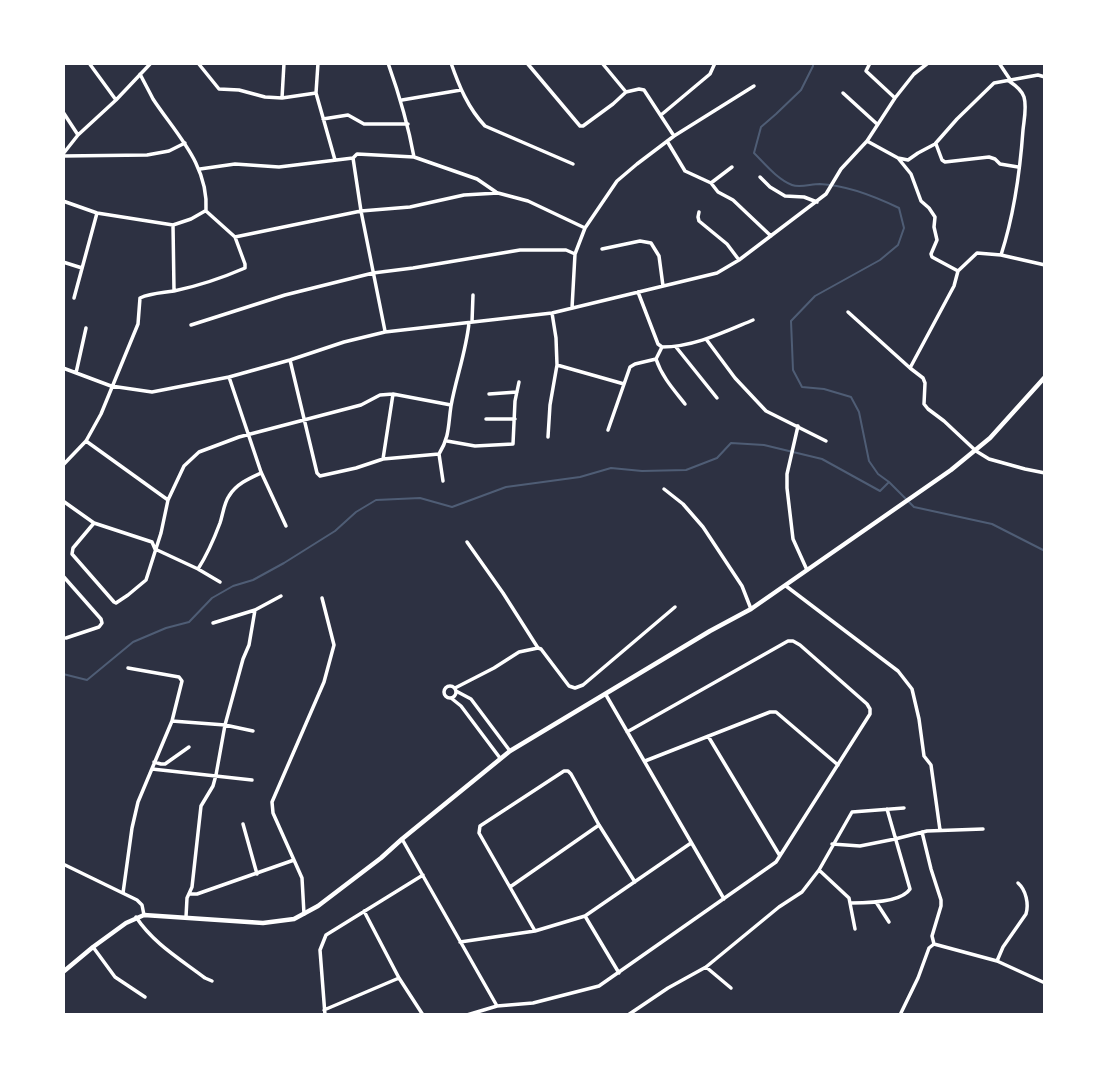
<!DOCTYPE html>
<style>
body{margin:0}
#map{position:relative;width:1108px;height:1078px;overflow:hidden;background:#2d3142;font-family:"IBM Plex Sans",sans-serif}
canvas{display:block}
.frame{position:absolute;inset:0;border:65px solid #fff;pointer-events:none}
</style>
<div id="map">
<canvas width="1108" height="1078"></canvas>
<div class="frame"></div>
</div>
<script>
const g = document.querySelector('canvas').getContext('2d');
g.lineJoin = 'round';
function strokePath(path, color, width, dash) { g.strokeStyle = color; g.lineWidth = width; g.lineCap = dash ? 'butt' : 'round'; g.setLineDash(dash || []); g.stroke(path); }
const stream = new Path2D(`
 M813,63V66L801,90L776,114L761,127L754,153C765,164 777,179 792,185C800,188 811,184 820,184C847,185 874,196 899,208L904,228L898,245L880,260L815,296L791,321L793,370L802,387L824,389L851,397L859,412L869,461L878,474L889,482L914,507L992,524L1045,551
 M63,674L87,680L133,642L166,628L189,622L212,598L233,586L253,580L284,563L335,531L356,512L376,500L420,498L452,507L506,487L580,477L611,468L642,471L686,470L717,458L731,443L764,445L822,459L880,491L889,482`);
const minor = new Path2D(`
 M89,63L116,100
 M198,63L219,89L239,90L265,97L282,98L316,93
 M318,63L316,93L335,160
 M388,63C399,94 408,124 414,157
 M451,63C459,86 468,108 485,126L573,164
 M527,63L580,126H583L613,104L626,92L639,89L644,90L674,136
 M602,63L626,92
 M870,63L866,71L895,98
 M999,63L1011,81
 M140,74C144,82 149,91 153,99C176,134 209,165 206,211
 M843,93L877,124
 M282,98L284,63
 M402,100L461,90
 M63,112L78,135
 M661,115L710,74L715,63
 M323,119L348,115L364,124H408
 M667,141L685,171L711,183L718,192L733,200L771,236
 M867,141L898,158L911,174L921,201L929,208L935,217L934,227L937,240L931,254L932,257L958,271
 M936,144L942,160L945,162L989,157L995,159L1000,164L1018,167
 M63,154L78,135L116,100L151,63
 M63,156L147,155L169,151L185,143
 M353,158L361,211L385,331
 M898,158L908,160L918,153L935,144L957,119L994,83L1038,75L1045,77
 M200,169L235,164L279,167L353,158L357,154L414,157L477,179L496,192
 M760,177L770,187L785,196L804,197L817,202
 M711,183L732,167
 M63,201L97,213L173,225L191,219L205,211
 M699,212L698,217L699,221L727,244L739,260
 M173,225L174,290
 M235,237L361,211L410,207L464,195L498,193L528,201L585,228
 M602,249L640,241L651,243L659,256L663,286
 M1001,255C1014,215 1020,172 1023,130C1024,120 1027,107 1024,97C1022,90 1015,85 1009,81
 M63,262L82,268
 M638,292L658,344L662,347
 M74,298L97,213
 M572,308L575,254L585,228L617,181L637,164L674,136L754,86
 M848,312L910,368L923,378L925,383L924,404L928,409L944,421L976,451L989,459L1025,469L1045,473
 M472,322L473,295
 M191,325L285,295L373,273L413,268L520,250H566L575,254
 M706,339L735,378L766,411L826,441
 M662,347C694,347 724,332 753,320
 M662,347L656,359C662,377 674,390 685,404
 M676,347L717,398
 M290,360L317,473L320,476L356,468L383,459L439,454
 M557,365L624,384
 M63,368L111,386L152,392L229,377L290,360L344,342L385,332L552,313L717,273L739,260L826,194L841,169L867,141L895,98L914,74L928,63
 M910,368L954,286L958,271L977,253L1001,255L1045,265
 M76,373L86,328
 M229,377L261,472L286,526
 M489,394L517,392
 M486,419H515
 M798,426L787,474V488L793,539L807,570
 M608,430L630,367L635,364L656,359
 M548,437L550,405L557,365L556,338L552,313
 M86,441L168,500
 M447,441L475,446L513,444L515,401L519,382
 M383,459L393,394
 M63,465L86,441L101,414L138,324L140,298C151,293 162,293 174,291C198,286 222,278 245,268V264L235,237L206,211
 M443,481L439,454C450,436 448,425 451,406C456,378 466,352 469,323
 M664,489L683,504L703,527L742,586L751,609
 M63,501L94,523L152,542L155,549L198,569L220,582
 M94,523L73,548L72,554L114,602L116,603L128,595L146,580L161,533L168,500L184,466L199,452L239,437L361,405L380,395L393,394L451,405
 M467,542L503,593L538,648L541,649L569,686L575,688L583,685L675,607
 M198,569C207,555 214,539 220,523C223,514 224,503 229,496C236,484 250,478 261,473
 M63,576L101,619L102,623L99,627L66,638
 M786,586L898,671L912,689L919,719L924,756L931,765L940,830
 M213,623L255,610L281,596
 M444 692a6 6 0 1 1 12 0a6 6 0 1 1-12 0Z
 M455,688L494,668L519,652L538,648
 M456,691L471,699L510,751
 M606,695L724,899
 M451,698L461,706L500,758
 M172,721L225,725L253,731
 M708,736L780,856
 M645,761L770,712H776L838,765
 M154,762L161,764H165L189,747
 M152,769L252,780
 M243,824L257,874
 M922,832L931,869L941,900V906L932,936L934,944
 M402,839L497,1006
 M832,844L860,846L895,839L927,831L983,829
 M63,864L137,900L142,905L144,915
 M819,870L849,898L855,929
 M510,887L599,825
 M123,893L132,828L138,802L172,721L182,681L179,677L128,668
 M189,894H197L294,860
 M876,902L889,922
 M851,903C866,903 902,902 910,889L887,809
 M364,911L399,978L423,1015
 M304,914L302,878L273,813L272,802L324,682L334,645L322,598
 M585,916L619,973
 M136,917C153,943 180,959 205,978L212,981
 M186,917L187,898L192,887L201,806L213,786L216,775L225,725L243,659L249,645L255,610
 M535,931L479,833L480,826L564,771H568L571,774L599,825L635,882
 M460,942L535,931L585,916L691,843
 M93,947L115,977L145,997
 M997,961L1003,947L1026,914C1029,904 1026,890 1018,883
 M706,967L731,988
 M324,1010L399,978
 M325,1015L320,950L326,935L423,875
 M467,1015L497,1006L533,1003L599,986L776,862L870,714V709L867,704L800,645L793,641H788L627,732
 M628,1015L668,988L706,967L779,907L802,892L819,870L852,812L904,808
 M900,1015L918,978L929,948L934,944L997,961L1045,983`);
const tertiary = new Path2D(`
 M63,972L93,947L126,923L144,915L263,923L294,919L318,906L381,858L402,839L510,751L710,631L751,609L951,470L990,438L1045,377`);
strokePath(stream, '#4f5d75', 2);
strokePath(minor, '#fff', 3.5);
strokePath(tertiary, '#fff', 4.5);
</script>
